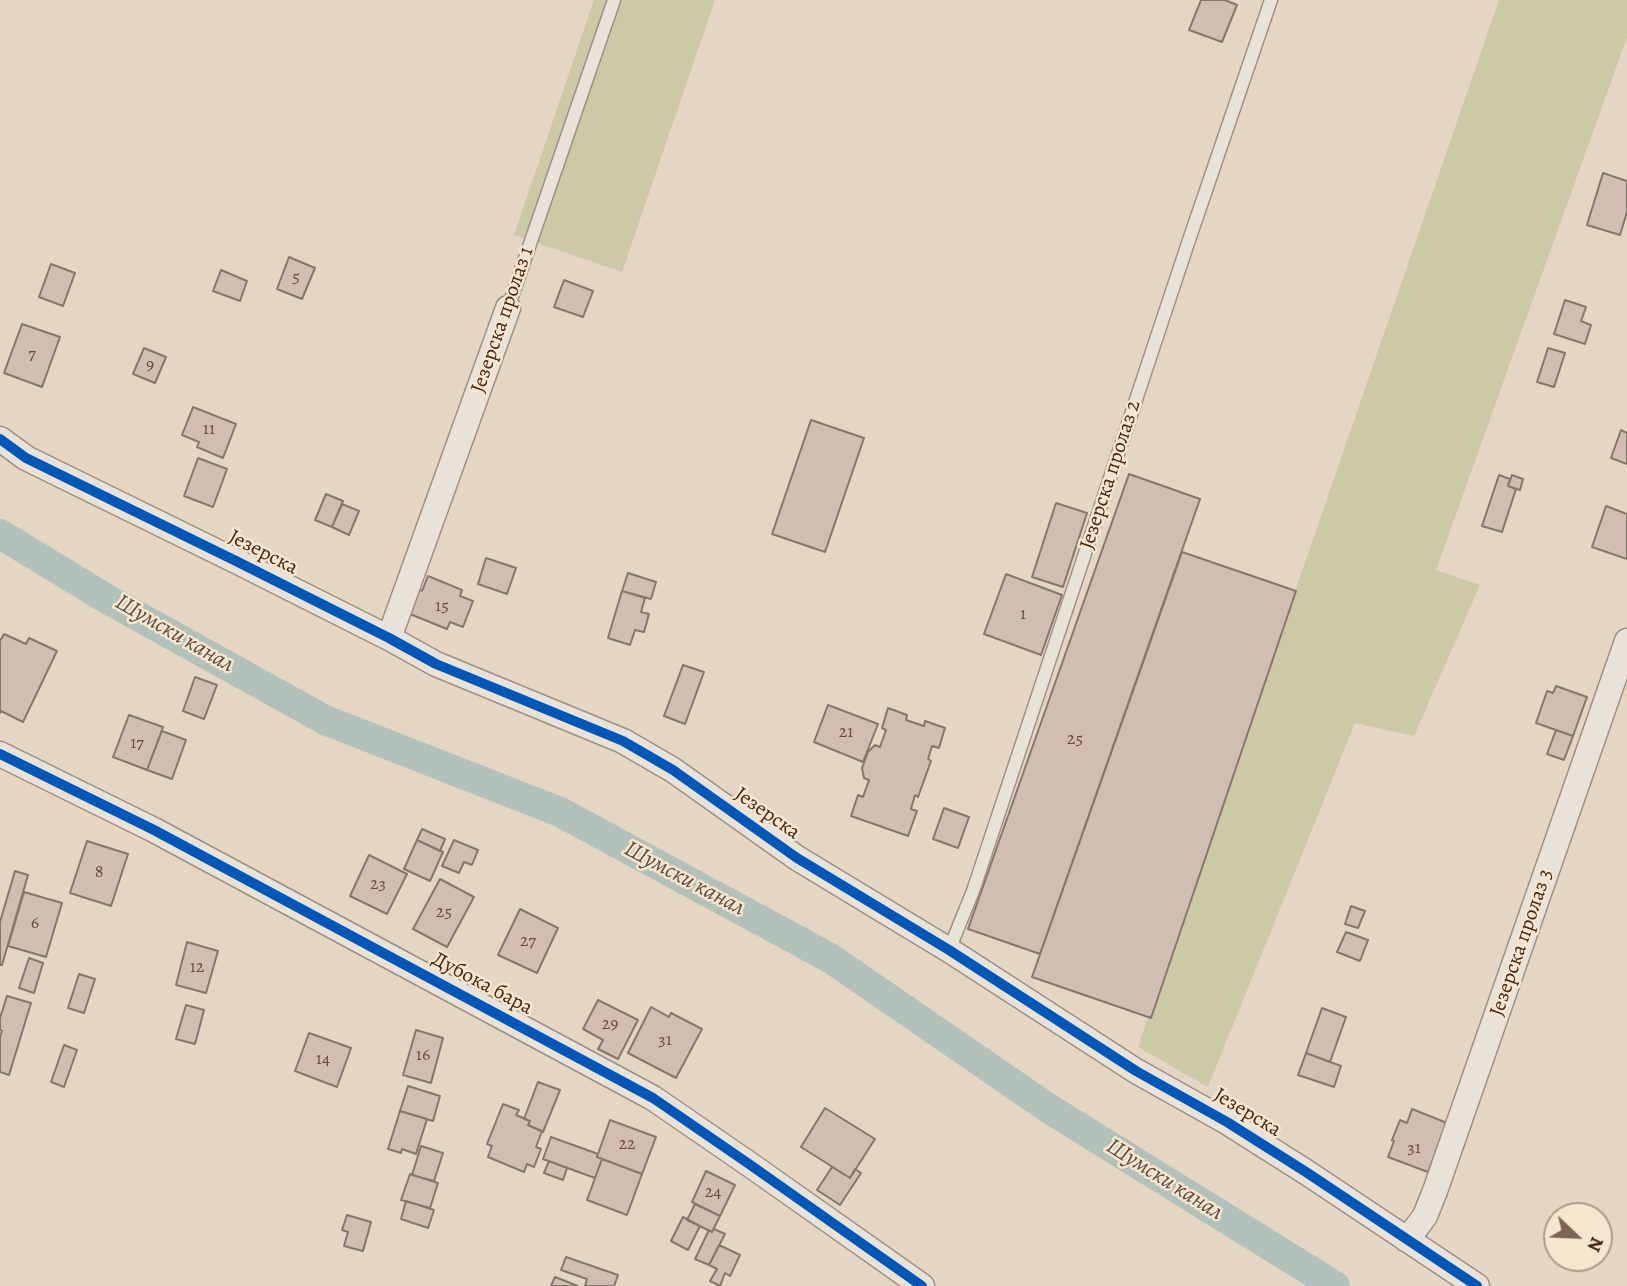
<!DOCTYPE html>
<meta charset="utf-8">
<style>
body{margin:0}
#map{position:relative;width:1627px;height:1286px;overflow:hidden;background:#e4d6c3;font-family:Alegreya,serif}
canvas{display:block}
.north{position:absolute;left:1543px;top:1202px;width:70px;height:70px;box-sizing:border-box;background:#f7e6cf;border:2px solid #b09a85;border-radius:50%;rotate:113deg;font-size:19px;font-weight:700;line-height:28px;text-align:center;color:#462715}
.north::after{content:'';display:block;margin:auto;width:24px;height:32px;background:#7d6452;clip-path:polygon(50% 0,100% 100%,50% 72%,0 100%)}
</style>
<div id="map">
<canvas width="1627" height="1286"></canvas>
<div class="north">N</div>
</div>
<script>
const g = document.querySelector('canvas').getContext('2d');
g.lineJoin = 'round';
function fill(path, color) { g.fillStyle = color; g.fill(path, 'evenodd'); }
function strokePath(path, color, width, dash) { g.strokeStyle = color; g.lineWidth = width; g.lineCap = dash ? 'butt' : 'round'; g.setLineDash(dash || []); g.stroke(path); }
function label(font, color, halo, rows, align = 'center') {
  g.font = font + ' Alegreya,serif'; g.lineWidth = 5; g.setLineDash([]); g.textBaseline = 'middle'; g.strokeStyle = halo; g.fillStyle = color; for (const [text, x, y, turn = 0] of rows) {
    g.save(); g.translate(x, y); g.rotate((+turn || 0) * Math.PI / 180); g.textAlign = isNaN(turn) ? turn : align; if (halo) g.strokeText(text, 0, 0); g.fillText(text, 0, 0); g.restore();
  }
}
const green = new Path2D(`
 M594,0H715L622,272L514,235Z
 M1499,0H1627V37L1436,570L1480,585L1414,736L1355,723L1208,1087L1138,1047Z`);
const canal = new Path2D(`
 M0,534L107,599L325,720L560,812L830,958L1048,1108L1335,1286`);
const building = new Path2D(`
 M1201,0H1225L1237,5L1222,42L1189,30Z
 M1603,173L1627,181V212L1620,235L1587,225Z
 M289,257L315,268L302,299L277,289Z
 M51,264L75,273L63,306L39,297Z
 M221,270L247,281L240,301L213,291Z
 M564,280L593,291L583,317L554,307Z
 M1565,300L1586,307L1581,321L1591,325L1585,344L1554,334Z
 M22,324L60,337L42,387L4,373Z
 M144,348L166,357L155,383L133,374Z
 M1548,348L1565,353L1554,387L1537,382Z
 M193,407L236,424L223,458L197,447L199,442L182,435Z
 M811,420L864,438L825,552L772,534Z
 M1621,430L1627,433V464L1611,458Z
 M198,458L227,469L213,507L184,496Z
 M1129,474L1200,499L1040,954L968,929Z
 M1499,475L1510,479L1508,486L1516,489L1502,532L1482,526Z
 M1512,475L1523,479L1520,490L1508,486Z
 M326,494L343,501L332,527L315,520Z
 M1056,503L1087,513L1063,587L1032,577Z
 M342,504L359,511L349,535L332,527Z
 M1606,506L1627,514V559L1592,547Z
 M1182,552L1296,591L1151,1018L1032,977Z
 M486,558L516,568L507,594L478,584Z
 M628,573L656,582L651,599L622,591Z
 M1006,574L1062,595L1041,655L984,634Z
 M428,576L462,590L460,596L473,601L463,627L450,622L447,629L410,614L419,589L422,591Z
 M622,591L645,598L641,612L649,614L644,632L635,630L630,645L608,638Z
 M4,634L26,644L29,638L57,651L23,722L1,711L0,713V641Z
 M683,665L704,672L685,724L664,716Z
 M195,677L217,685L204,719L183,711Z
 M1556,686L1587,697L1573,736L1536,723L1547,691L1553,693Z
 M828,705L878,724L863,762L814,742Z
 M888,708L907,715L906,720L924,726L925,721L945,728L939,748L932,746L928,759L931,761L918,797L915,795L911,809L917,811L908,836L851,816L858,795L863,797L869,780L864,778L862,768L868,752L875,745L880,747L886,730L882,728Z
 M129,715L163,727L147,770L113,757Z
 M1556,730L1573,736L1564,760L1547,754Z
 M162,731L186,740L172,779L147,770Z
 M944,808L969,817L958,848L933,839Z
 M422,829L445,839L440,851L417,840Z
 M417,840L443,852L430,881L404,869Z
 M454,840L478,850L472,865L464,862L459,873L442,866Z
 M87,841L128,854L111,906L70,893Z
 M369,855L407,874L387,914L350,896Z
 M15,871L28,875L2,965H0V922Z
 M440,879L474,897L447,947L413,929Z
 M24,892L62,903L46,957L8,946Z
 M1351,906L1365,911L1358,928L1345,924Z
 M520,909L558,928L537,973L498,955Z
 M1346,932L1368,940L1360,961L1337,952Z
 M187,942L218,951L206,993L176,985Z
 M29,958L43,963L34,993L19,988Z
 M79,974L95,979L84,1013L68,1008Z
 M7,996L31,1003L9,1075L0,1072V1037L2,1031L0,1030V1018Z
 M598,1000L638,1020L618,1059L598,1049L603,1040L583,1029Z
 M186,1005L204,1010L195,1044L176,1039Z
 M651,1007L669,1017L671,1013L702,1029L676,1078L628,1053Z
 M1322,1008L1346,1017L1330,1062L1306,1053Z
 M416,1030L443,1038L431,1083L403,1075Z
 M309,1033L351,1048L337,1087L295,1071Z
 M64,1045L77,1050L64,1087L51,1082Z
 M1306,1053L1341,1066L1334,1087L1298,1075Z
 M538,1082L560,1090L543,1132L528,1125L530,1121L524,1119Z
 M408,1086L440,1096L433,1121L400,1111Z
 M503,1104L519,1110L516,1115L530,1121L528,1125L542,1131L536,1147L541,1149L534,1167L527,1164L524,1172L488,1157L492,1146L487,1144Z
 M825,1108L875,1139L850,1178L801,1147Z
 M1412,1109L1447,1123L1428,1172L1388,1157L1394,1141L1392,1140L1400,1120L1407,1123Z
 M400,1111L427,1119L416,1154L402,1149L401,1153L388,1149Z
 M610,1120L656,1137L642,1174L597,1157Z
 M551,1137L598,1154L597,1157L602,1159L595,1178L543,1159Z
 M421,1146L443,1153L434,1181L412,1175Z
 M602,1159L642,1174L627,1215L587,1200Z
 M549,1161L567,1168L563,1180L544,1173Z
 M832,1167L850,1178L855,1169L861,1173L840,1205L817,1190Z
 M706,1171L735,1185L720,1216L692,1202Z
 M410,1174L438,1183L430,1208L401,1200Z
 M406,1201L434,1210L428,1228L401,1219Z
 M695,1204L720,1216L712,1232L687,1220Z
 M347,1215L371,1222L363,1251L344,1246L348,1232L342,1230Z
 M683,1217L700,1226L688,1250L671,1241Z
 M714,1229L725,1234L709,1265L695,1259L709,1230L712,1232Z
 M719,1245L740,1255L730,1276L725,1273L720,1286L710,1281L717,1269L709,1265Z
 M566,1257L618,1275L614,1286H585L587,1279L561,1270Z
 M555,1277L578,1286H551Z`);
const lane = new Path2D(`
 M508,308L614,0
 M949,950L973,891L1188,243L1271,0`);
const street = new Path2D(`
 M0,439L26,458L238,562L389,638L436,664L623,741L673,770L797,858L949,950L1136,1071L1227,1122L1306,1172L1477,1286
 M389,638L508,308
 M0,754L154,830L653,1098L749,1164L922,1286
 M1407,1240L1425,1216L1435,1191L1627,641`);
const cycleway = new Path2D(`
 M0,439L26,458L238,562L389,638L436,664L623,741L673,770L797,858L949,950L1136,1071L1227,1122L1306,1172L1477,1286
 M0,754L154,830L653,1098L749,1164L922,1286`);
const numberNames = [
 ["5",296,278],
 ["7",32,355],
 ["9",150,366],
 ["11",209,430],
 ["15",442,607],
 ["1",1023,615],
 ["21",846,733],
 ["25",1075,740],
 ["17",137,744],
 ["8",99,873],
 ["23",378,885],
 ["25",444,913],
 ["6",35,924],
 ["27",528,942],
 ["12",197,968],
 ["29",610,1025],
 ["31",665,1041],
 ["16",423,1056],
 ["14",323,1060],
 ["22",627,1145],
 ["31",1414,1149],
 ["24",713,1193]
];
const streetNames = [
 ["Језерска пролаз 1",503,320,-71],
 ["Језерска пролаз 2",1111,475,-72],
 ["Језерска",263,553,27],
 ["Језерска",767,814,35],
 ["Језерска пролаз 3",1522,943,-71],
 ["Дубока бара",482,984,28],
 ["Језерска",1247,1113,31]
];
const waterNames = [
 ["Шумски канал",174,634,30],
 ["Шумски канал",684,879,28],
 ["Шумски канал",1164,1180,32]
];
fill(green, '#ccc9a6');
strokePath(canal, '#b2c1ba', 30);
fill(building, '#d2bdb2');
strokePath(building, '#84786c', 2);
strokePath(lane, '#9b9083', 15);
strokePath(street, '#9b9083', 27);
strokePath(lane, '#e9e2d8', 12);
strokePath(street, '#e9e2d8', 24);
strokePath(cycleway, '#0057b8', 10);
label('18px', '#694c3c', null, numberNames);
label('21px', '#462715', '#f7e6cf', streetNames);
label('italic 23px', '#5c4b3d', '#f7e6cf', waterNames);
</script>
